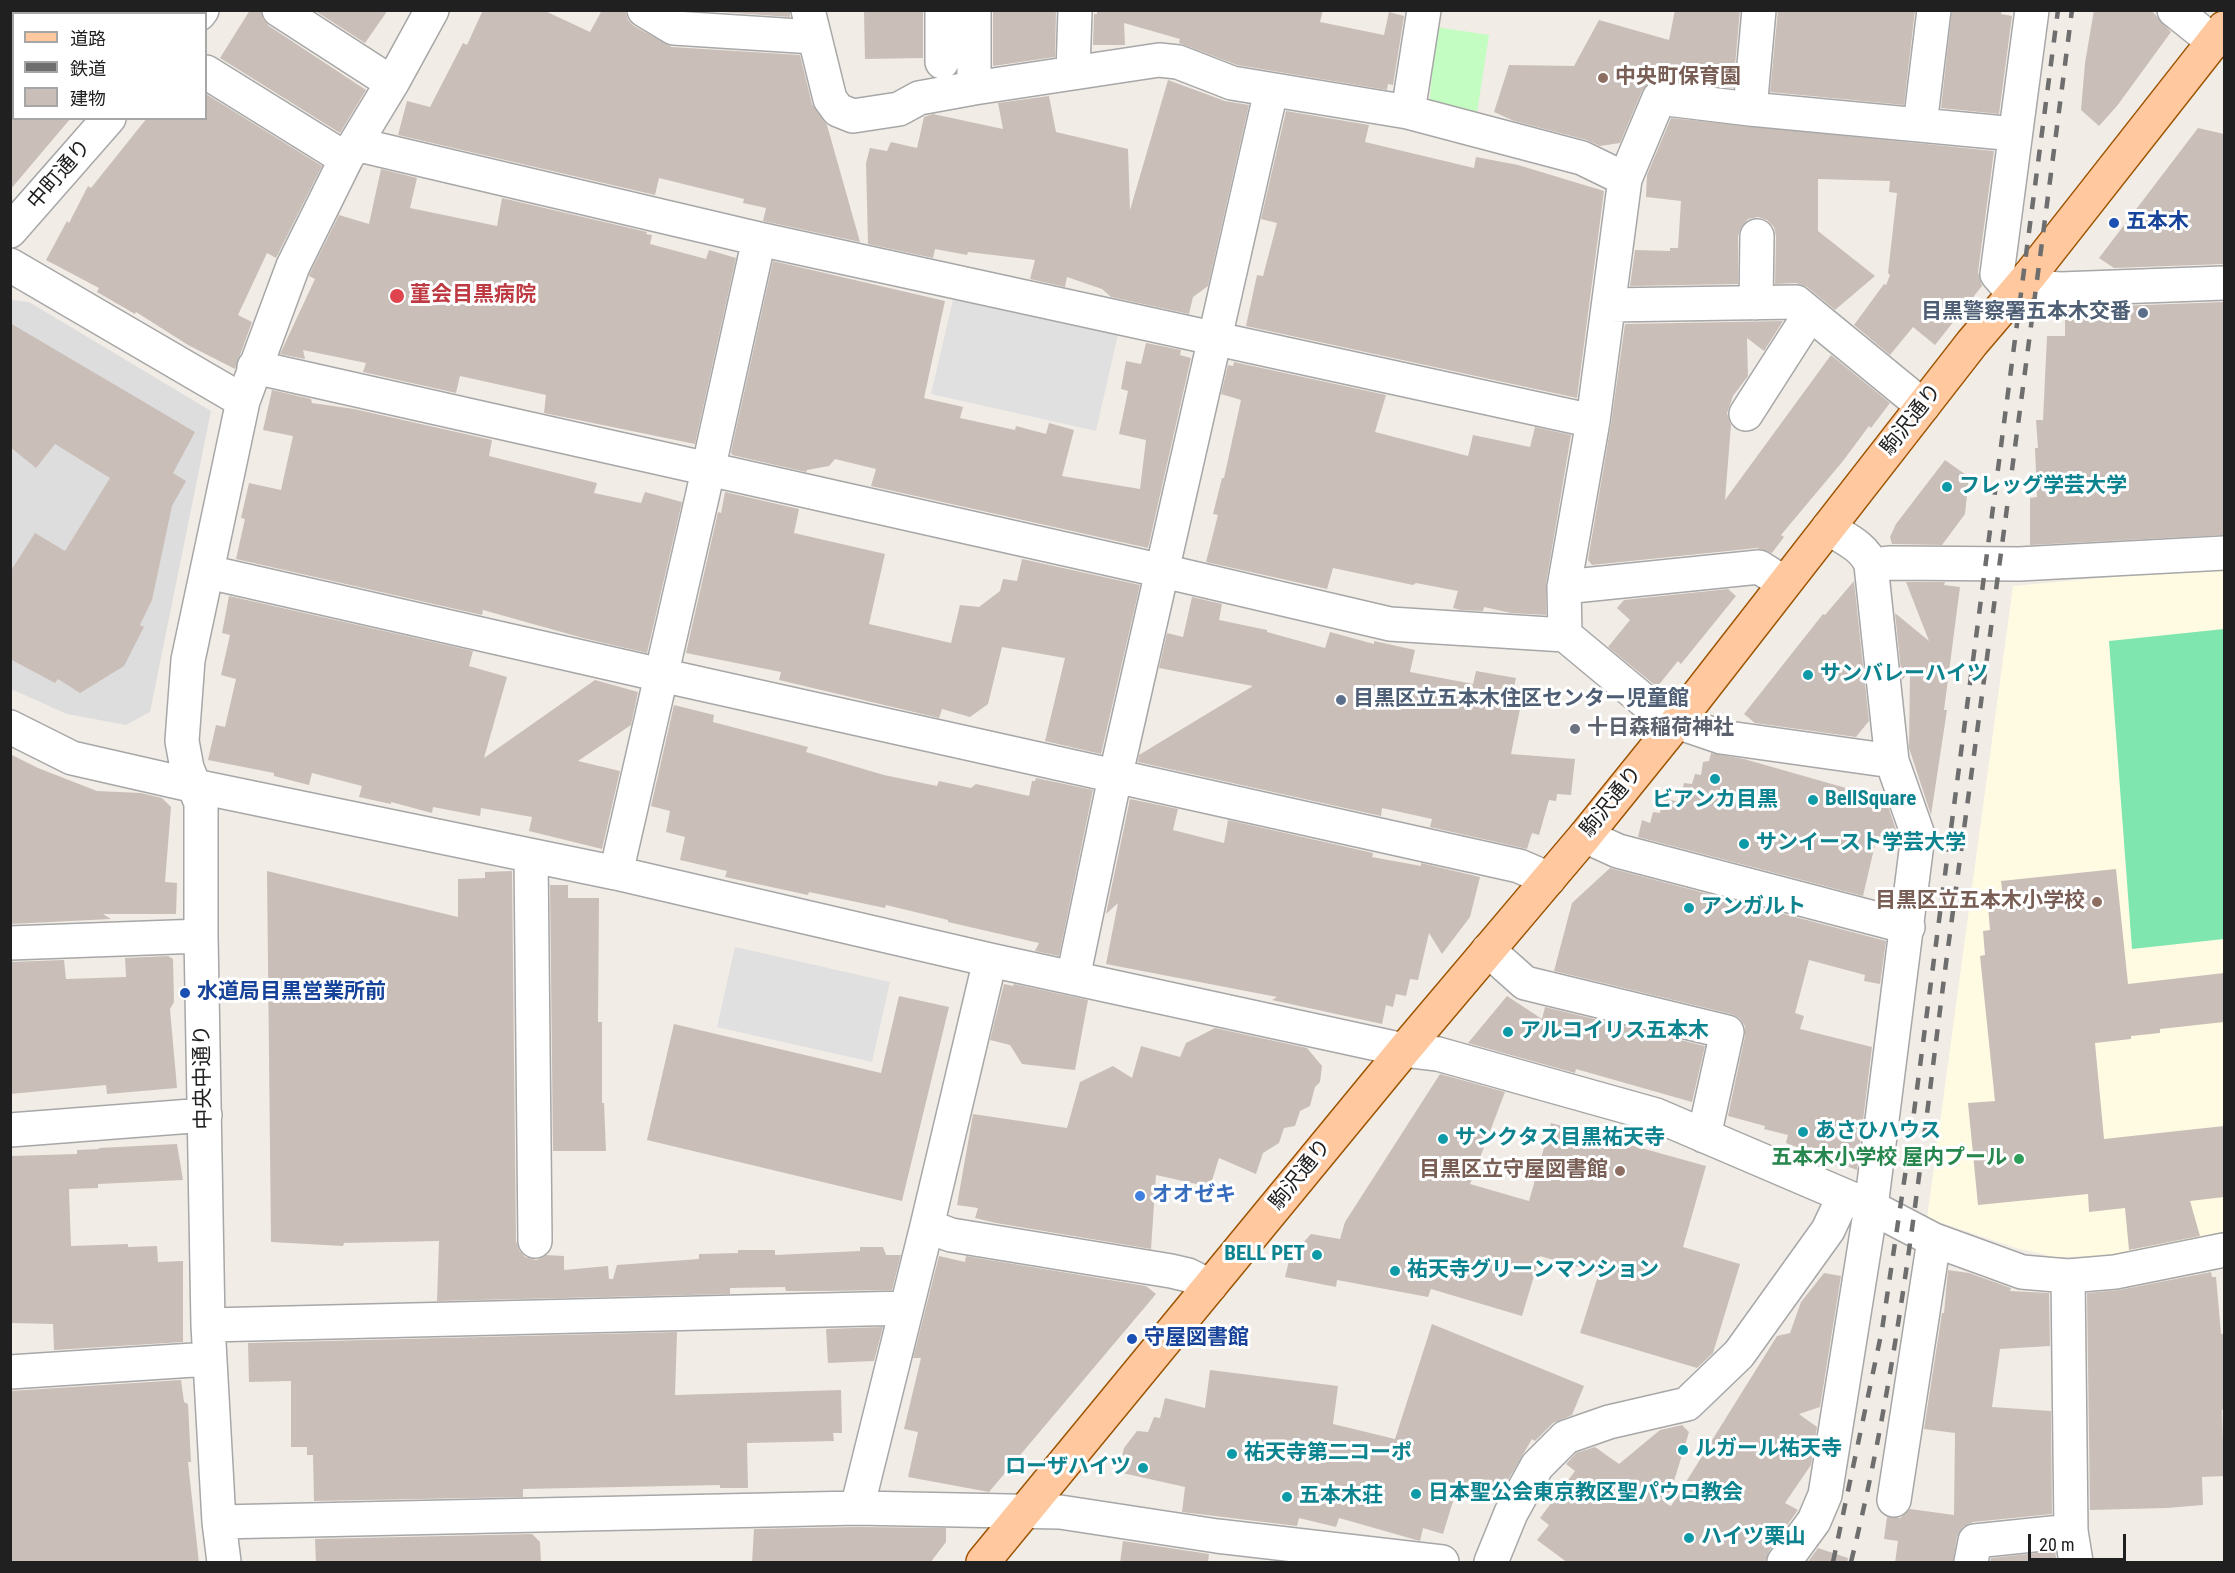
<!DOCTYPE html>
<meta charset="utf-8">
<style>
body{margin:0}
#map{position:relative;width:2235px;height:1573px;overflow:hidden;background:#f1ece6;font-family:"Roboto Condensed","Noto Sans JP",sans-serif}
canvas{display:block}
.frame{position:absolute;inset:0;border:12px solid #202020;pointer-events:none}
.legend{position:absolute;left:12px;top:12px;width:195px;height:108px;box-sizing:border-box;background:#fff;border:2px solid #a6a6a6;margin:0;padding:8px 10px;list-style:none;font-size:18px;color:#202020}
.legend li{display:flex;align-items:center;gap:12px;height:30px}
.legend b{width:30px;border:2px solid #a6a6a6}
.scale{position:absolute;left:2028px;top:1534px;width:98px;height:27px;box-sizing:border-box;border:3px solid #202020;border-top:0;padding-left:8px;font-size:18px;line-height:21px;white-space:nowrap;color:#202020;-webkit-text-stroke:4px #fff;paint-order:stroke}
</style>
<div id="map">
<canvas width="2235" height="1573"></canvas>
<div class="frame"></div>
<ul class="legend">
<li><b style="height:8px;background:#ffc89e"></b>道路</li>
<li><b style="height:8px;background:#6e6e6e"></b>鉄道</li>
<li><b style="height:16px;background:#cabeb9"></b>建物</li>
</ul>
<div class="scale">20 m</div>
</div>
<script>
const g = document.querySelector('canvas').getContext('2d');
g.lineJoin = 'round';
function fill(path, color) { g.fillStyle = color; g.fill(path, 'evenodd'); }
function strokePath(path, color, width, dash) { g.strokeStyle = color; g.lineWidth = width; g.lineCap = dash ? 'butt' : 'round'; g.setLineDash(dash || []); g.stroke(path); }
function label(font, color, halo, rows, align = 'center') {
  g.font = font + ' "Roboto Condensed","Noto Sans JP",sans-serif'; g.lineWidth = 6; g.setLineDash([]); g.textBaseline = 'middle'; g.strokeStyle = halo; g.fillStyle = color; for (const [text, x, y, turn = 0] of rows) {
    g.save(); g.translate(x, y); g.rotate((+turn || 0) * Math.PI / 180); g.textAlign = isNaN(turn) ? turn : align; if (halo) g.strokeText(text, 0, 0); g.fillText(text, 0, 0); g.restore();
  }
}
const residential = new Path2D(`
 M11,300L29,302L211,411L150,712L126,725L67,714L11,689Z`);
const education = new Path2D(`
 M2224,567V1234L2106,1256L2055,1257L2016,1248L1927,1218L2013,586Z`);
const park = new Path2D(`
 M1436,27L1489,35L1476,119L1429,108Z`);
const pitch = new Path2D(`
 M2224,629V939L2132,949L2109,641Z`);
const parking = new Path2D(`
 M954,295L1118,334L1096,431L931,394Z
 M735,947L890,982L872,1062L717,1027Z`);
const building = new Path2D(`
 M250,10H261L263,19L269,26L366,90L340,133L220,58Z
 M314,10H388L365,43Z
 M483,10H543L590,32L602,10H625L628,20L634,26L672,47L800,55L812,104L827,125L860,242L763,221L766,208L743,203L744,199L659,178L655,195L398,135L407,101L430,107L463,43L467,45Z
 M694,10H790V17Z
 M864,10H923V58L865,59Z
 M993,10H1056L1055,57L993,66Z
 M1097,10H1323L1320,22L1384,35L1389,12L1404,16L1393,85L1388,84L1387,90L1237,65L1179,43L1180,39L1124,23L1125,45H1093L1094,14H1097Z
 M1675,10H1740L1733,88L1661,79L1650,82L1642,91L1620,143L1600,146L1587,140L1514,121L1494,112L1509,65L1574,66L1599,20L1669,40Z
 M1778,10H1915L1904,105L1770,92Z
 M1952,10H2002L2001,14L2012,16L1999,114L1941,108Z
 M2094,10H2151L2171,32L2117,106L2099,126L2081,110L2085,63Z
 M1168,80L1225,101L1249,105L1208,286L1193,297L1189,314L1111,297L1102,289L1067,277L1065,287L1030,279L1035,260L968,252L967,255L935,249L933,258L868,244L866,163L870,148L887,151L891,142L917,148L924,117L933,114L1003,129L998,103L1049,96L1056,132L1128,149L1130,210Z
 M206,94L322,166L276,258L267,253L238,315L252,322L235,369L188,345L136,312L135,314L97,292L99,288L46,260L67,221L69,223L88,186L91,188L147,118H206Z
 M1286,111L1369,125L1365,142L1474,168L1476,157L1518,165L1604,191L1577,398L1246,326L1257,275L1263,276L1277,223L1261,219Z
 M10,118H71L10,190Z
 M1671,118L1994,151L1978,272L1982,286L1935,345L1913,327L1890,355L1854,325L1884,284L1886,285L1890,275L1888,273L1897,193L1889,192L1890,181L1818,179V231L1875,276L1835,310L1807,287L1796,283L1775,284L1776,236L1774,227L1767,220L1758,217L1748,219L1741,227L1738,236V284L1630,286L1635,250L1670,251V248H1678L1681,201L1646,197L1647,175Z
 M2198,128L2224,134V264L2114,268L2099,258Z
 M381,169L417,178L410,208L497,226L502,198L647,232L646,234L652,235L650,244L706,259L709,250L736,258L695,444L544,413L546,395L460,376L456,393L363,372L366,363L303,350L305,359L280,354L315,279L309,276L310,273L339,215L369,224Z
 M773,261L945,301L924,398L963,407L960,418L1015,430L1016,426L1046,434L1049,423L1074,430L1062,476L1140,489L1146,440L1119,434L1128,391L1121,389L1126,361L1141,364L1146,343L1181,350L1180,355L1191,358L1148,548L871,486L876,469L835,459L829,466L807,470L806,472L732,455L731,452Z
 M2224,302V535L2030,545V498L2037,497L2035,448H2038L2036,420H2043L2047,336H2065V308Z
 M1783,321L1764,351L1747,338L1748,376L1733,396L1727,413L1731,425L1725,500L1831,355L1890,403L1871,428L1869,426L1843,461L1781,535L1784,537L1772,553L1757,548L1592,565L1588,560L1611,424L1625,324Z
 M10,323L195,432L173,473L186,481L172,506L152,600L140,625L144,627L124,666L80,693L58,679L55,683L10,659V572L35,533L65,551L110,478L55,444L36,468L10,447Z
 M1234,362L1386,395L1375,432L1468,456L1473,435L1530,447L1535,427L1571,435L1546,584V615L1511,613L1484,607L1483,611L1460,610L1453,608L1458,591L1416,583L1413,585L1333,568L1327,589L1206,562L1218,515L1213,514L1222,478H1224L1241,400L1221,394L1228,365L1233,366Z
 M272,390L311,399L312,403L354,409L492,440L489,456L597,483L594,493L641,503L645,492L682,502L647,653L583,638L483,610L482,615L236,559L245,519L241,518L249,483L281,490L293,436L263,430Z
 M1945,460L1969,477L1965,514L1942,545L1892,544L1890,537L1896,524Z
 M725,492L799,509L794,533L885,554L869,624L951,643L960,605L979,607L1000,591L1003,579L1017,581L1022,559L1140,585L1101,754L1045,741L1065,658L1002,647L988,704L970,717L942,709L939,718L779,680L781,672L686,653L718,512L721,513Z
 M1854,581L1869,721L1856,737L1755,723L1744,714L1823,614L1825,615Z
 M1906,582H1945L1944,585L1960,587L1944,710H1947L1931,815L1909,748L1910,670L1902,680L1895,613L1929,641Z
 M1728,589L1736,596L1681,664L1678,661L1657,687L1608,647L1630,620L1617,608L1624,600Z
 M229,596L473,651L469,666L507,677L484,758L595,680L638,692L631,725L578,761L620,771L602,849L529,831L532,817L481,808L480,816L433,807L432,813L391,802V804L359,797L362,786L312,773L309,785L274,776V773L208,760L216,725L225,727L236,679L221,675L230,635L222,633Z
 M1192,597L1222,604L1219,620L1267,630V632L1325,648L1330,632L1374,644V641L1415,650L1410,672L1473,684L1476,671L1516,678L1514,687L1524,689L1511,754L1575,759L1571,795L1557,794L1556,801L1549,800L1539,835L1532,833L1527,849L1430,827L1432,819L1382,808L1381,816L1138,762L1139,755L1253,686L1159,668L1167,633L1183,637Z
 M674,705L714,715L713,722L808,747L806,752L884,775L937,786L939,781L971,788L976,784L1029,796L1032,781H1035L1036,778L1093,790L1059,956L1035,951L1039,943L948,922V920L886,905L885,908L809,892L808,895L725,877L727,871L680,860L685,837L666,832L670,811L651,806Z
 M1711,753L1744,759L1846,788L1884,794L1899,839L1877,836L1863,896L1638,837L1642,820L1650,823L1653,812L1660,813L1662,798L1680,802L1684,783L1692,784L1695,774L1701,775L1703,762L1709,761Z
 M10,754L38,768L97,791L141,793L162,798L171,807L165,882L177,883L176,914H103L111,919L10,924Z
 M1130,799L1178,809L1173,830L1224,843L1228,820L1373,853L1372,857L1421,866V863L1480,877L1470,917L1442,954L1429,933L1418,980L1410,979L1406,996L1396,994L1393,1007L1386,1005L1382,1024L1272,1000L1277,997L1106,964L1118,903L1106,914Z
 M1610,868L1886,941L1880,984L1864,981L1865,975L1809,960L1795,1013L1804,1016L1800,1029L1872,1047L1857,1170L1786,1143L1788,1135L1764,1129L1765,1126L1728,1116L1745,1036V1026L1739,1018L1731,1014L1554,971L1572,903Z
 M2116,869L2128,984L2224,973V1022L2160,1029V1033L2131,1036V1039L2095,1043L2104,1139L2224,1126V1197L2190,1201L2200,1236L2129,1250L2125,1208L2089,1212L2088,1194L1978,1205L1968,1103L1995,1101L1980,956L1985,955L1983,931L1990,930L1988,906L2004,905L2001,881Z
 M267,871L458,917V879L485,878V872L512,871L516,1241L519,1250L525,1257L536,1260L546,1255L564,1256V1270L608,1266L609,1279H613L617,1265L699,1259V1254L738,1253V1250H775V1255L860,1251V1247H883L886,1255H901L892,1290L824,1291H786L785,1287L730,1288V1294L437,1301L439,1241L344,1243L343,1246L271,1242Z
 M550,885H568V898H599L598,1022H602V1103H604L606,1151H553Z
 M168,956L173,959L174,1002L170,1009L177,1088L107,1094L106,1085L10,1094V962L64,960L66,979L126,977L125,958Z
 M1004,984L1013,986L1014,984L1088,1000L1075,1070L1022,1064L1010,1045L990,1040Z
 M899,996L949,1007L902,1201L647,1140L674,1024L881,1073Z
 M1507,996L1542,1019L1545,1007L1705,1046L1692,1102L1576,1069L1575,1073L1468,1043Z
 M1215,1028L1307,1048L1322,1066L1320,1082L1315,1087L1310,1106L1300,1111L1295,1126L1284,1128L1279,1143L1263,1153L1256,1174L1219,1158L1210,1187L1156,1175L1151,1249L996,1223L975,1218L978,1208L957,1205L973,1114L1067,1128L1080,1082L1113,1066L1132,1078L1141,1046L1180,1057L1186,1043Z
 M1440,1074L1505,1092L1470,1184L1529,1201L1551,1123L1706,1166L1683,1247L1740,1264L1713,1353L1697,1368L1580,1333L1599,1273L1540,1256L1522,1316L1431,1289L1428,1297L1337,1280L1336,1287L1285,1277L1290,1257L1311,1234L1340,1239L1345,1222Z
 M177,1144L183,1180L98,1184V1188L69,1189L71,1246L128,1244V1247L157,1246L158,1262L183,1261V1342L54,1350L53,1324L10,1323V1156L77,1154V1150L99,1149V1148Z
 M939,1256L965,1262L966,1256L1146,1286L1156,1294L989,1492L908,1477L918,1432L904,1429L921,1358H913Z
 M1948,1270L1969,1273L2011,1288L2010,1291L2049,1293L2050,1346L2000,1349L1992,1407L2051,1411L2052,1514L1973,1522L1963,1527L1957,1537L1953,1563H1895L1898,1541L1884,1539L1887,1517L1900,1518L1910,1509L1954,1515L1955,1433L1924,1429L1942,1313H1944Z
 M2211,1272L2212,1277H2216L2221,1334H2224V1409L2222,1410L2224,1476L2202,1477L2203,1505L2167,1508L2090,1510L2087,1293L2119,1290Z
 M1824,1273L1841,1276L1820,1407L1799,1414L1817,1427L1811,1465L1785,1503L1798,1510L1769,1551L1766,1563H1568L1537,1540L1549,1525L1540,1518L1575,1471L1566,1464L1576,1453L1595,1447L1619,1464L1660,1430L1682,1425L1689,1432L1667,1504L1671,1506L1777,1336L1790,1333L1801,1302Z
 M1432,1324L1584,1386L1572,1415L1553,1423L1535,1441L1532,1439L1498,1497L1458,1485L1443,1534L1423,1528L1420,1541L1339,1518L1336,1527L1299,1518L1297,1526L1182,1512L1185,1487L1118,1472L1124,1448L1137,1431L1148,1432L1154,1417L1160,1418L1165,1398L1205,1408L1210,1370L1338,1386L1333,1424L1395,1439Z
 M883,1327L874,1361L828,1363L826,1329Z
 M677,1332L675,1395L841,1390L842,1433H833L834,1441L747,1443L748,1488H720V1485L523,1489V1497L314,1501L313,1455H307V1447H291V1381L249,1382L248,1343Z
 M181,1380L184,1402L188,1404L191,1462H188L199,1563H10V1391Z
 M857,1527L946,1528V1542L930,1563H752L754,1529Z
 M532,1534L540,1542L541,1563H316L315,1539Z
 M1123,1541L1209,1554L1208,1563H1120Z
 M1818,1548L1848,1558L1847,1563H1807Z
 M2055,1551L2057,1563H1990L1991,1558Z`);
const minor = new Path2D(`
 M279,10L392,83
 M644,10L674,28L814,37
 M808,10L830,99L838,110L853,116L899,109L919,98L974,88L1159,60L1178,62L1232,83L1408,112L1582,158L1625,179
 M942,10V62
 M2174,10L2214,42
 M199,14L202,10
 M206,72L346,159
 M1073,72L1075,10
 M974,88V10
 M1750,109L1759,10
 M1408,112L1424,10
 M1920,125L1934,10
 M355,144L759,239L1593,421
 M10,231L109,118
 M10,265L243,401
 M2030,275L2046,288L2061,289L2224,283
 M2014,294L1997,274L2032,10
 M1756,303L1757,236
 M1609,305L1796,302L1923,406
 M254,367L1163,571L1390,624L1565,635L1648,704L1677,722L1721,737L1892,761L1918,835L1871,1207L1825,1495L1814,1521L1784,1562
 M1746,414L1810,314
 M1828,528C1844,538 1865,547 1871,565L1892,761
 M1871,565L1891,563L2019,564L2224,553
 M208,572L661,675L1519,866L1549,879
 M1564,587L1759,567L1784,583
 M1565,635L1564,587L1593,421L1625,179L1659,98L1750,109L2015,134
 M10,727L72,758L195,786L616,873L990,960L1404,1050L1438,1054L1656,1115L1871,1207L1934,1240L2022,1272L2068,1276L2115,1272L2224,1250
 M1585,836L1618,851L1908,927
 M531,856L535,1241
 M616,873L703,493L759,239
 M10,943L201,936
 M1488,950L1525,983L1727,1032L1704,1136
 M1073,978L1111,796L1271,91
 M10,1130L205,1115
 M927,1226L951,1235L1171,1271L1188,1275L1210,1286
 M2068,1276L2071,1531L2076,1562
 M208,1325L906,1308
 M10,1372L209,1359
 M1894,1500L1934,1240
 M857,1508L927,1226L990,960
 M219,1522L857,1508L1060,1512L1217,1536L1442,1562
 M224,1562L219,1522L208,1325L201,936V803L187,768L182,741L188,660L243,401L293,266L346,159L392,83L432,10
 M1491,1562L1511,1513L1537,1466L1566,1437L1609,1422L1687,1404L1739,1354L1828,1230L1844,1196
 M1971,1562L1975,1541L2071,1531`);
const major = new Path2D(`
 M983,1562L1404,1050L1585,836L1677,722L1972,343L2030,275L2224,28`);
const rail = new Path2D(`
 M1833,1562L1882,1330L1911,1135L2058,10
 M1851,1562C1901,1361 1921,1153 1948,948C1990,636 2032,323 2072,10`);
const markers = [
 [1603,78,6,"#8d6e63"],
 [2114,223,6,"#1a4fb4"],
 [397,296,8,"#e0444e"],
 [2143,313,6,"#5c6f8a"],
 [1947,487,6,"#0f9aa8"],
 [1808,675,6,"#0f9aa8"],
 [1341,700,6,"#5c6f8a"],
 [1575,729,6,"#6b7280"],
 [1715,779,6,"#0f9aa8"],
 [1813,800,6,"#0f9aa8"],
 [1744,844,6,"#0f9aa8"],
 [2097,902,6,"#8d6e63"],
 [1689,908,6,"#0f9aa8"],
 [185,993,6,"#1a4fb4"],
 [1508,1032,6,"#0f9aa8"],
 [1803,1132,6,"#0f9aa8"],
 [1443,1139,6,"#0f9aa8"],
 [2019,1159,6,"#2e9e5b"],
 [1620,1171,6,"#8d6e63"],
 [1140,1196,6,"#3f7fe0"],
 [1317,1255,6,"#0f9aa8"],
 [1395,1271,6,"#0f9aa8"],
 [1132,1339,6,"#1a4fb4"],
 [1683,1450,6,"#0f9aa8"],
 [1232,1454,6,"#0f9aa8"],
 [1143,1468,6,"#0f9aa8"],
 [1416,1494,6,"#0f9aa8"],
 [1287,1497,6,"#0f9aa8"],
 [1689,1538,6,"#0f9aa8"]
];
const educationNames = [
 ["中央町保育園",1615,78,"left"],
 ["目黒区立五本木小学校",2085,902],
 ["目黒区立守屋図書館",1608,1171]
];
const streetNames = [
 ["中町通り",60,175,-49],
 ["駒沢通り",1912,420,-52],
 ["駒沢通り",1612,802,-51],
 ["中央中通り",204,1077,-91],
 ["駒沢通り",1301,1175,-51]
];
const transitNames = [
 ["五本木",2126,223],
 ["水道局目黒営業所前",197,993],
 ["守屋図書館",1144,1339]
];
const healthNames = [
 ["菫会目黒病院",410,296]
];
const serviceNames = [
 ["目黒警察署五本木交番",2131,313],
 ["目黒区立五本木住区センター児童館",1353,700,"left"]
];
const cultureNames = [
 ["フレッグ学芸大学",1959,487],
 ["サンバレーハイツ",1820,675],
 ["BellSquare",1825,800],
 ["ビアンカ目黒",1715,801,"center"],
 ["サンイースト学芸大学",1756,844],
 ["アンガルト",1701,908],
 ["アルコイリス五本木",1520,1032],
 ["あさひハウス",1815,1132],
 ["サンクタス目黒祐天寺",1455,1139],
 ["BELL PET",1305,1255,"right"],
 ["祐天寺グリーンマンション",1407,1271],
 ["ルガール祐天寺",1695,1450],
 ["祐天寺第二コーポ",1244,1454],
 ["ローザハイツ",1131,1468,"right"],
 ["日本聖公会東京教区聖パウロ教会",1428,1494],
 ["五本木荘",1299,1497],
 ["ハイツ栗山",1701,1538]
];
const worshipNames = [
 ["十日森稲荷神社",1587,729]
];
const leisureNames = [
 ["五本木小学校 屋内プール",2007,1159]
];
const shopNames = [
 ["オオゼキ",1152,1196]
];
fill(residential, '#dedddd');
fill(education, '#fffbe2');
fill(park, '#c4fdc1');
fill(pitch, '#7fe6b0');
fill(parking, '#e0e0e0');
fill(building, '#cabeb9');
strokePath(minor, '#a7a7a7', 36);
strokePath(major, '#9d5400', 36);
strokePath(minor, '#fff', 33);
strokePath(major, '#ffc89e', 33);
strokePath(rail, '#6e6e6e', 4.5, [12, 12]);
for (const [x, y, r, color] of markers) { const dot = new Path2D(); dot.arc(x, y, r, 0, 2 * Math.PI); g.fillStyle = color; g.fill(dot); strokePath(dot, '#fff', 2); }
label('bold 21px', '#785e54', '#fff', educationNames, 'right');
label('21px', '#202020', '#fff', streetNames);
label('bold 21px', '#164399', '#fff', transitNames, 'left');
label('bold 21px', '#be3a42', '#fff', healthNames, 'left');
label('bold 21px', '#4e5e75', '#fff', serviceNames, 'right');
label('bold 21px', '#0d838f', '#fff', cultureNames, 'left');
label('bold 21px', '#5b616d', '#fff', worshipNames, 'left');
label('bold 21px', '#27864d', '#fff', leisureNames, 'right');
label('bold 21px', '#366cbe', '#fff', shopNames, 'left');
</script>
